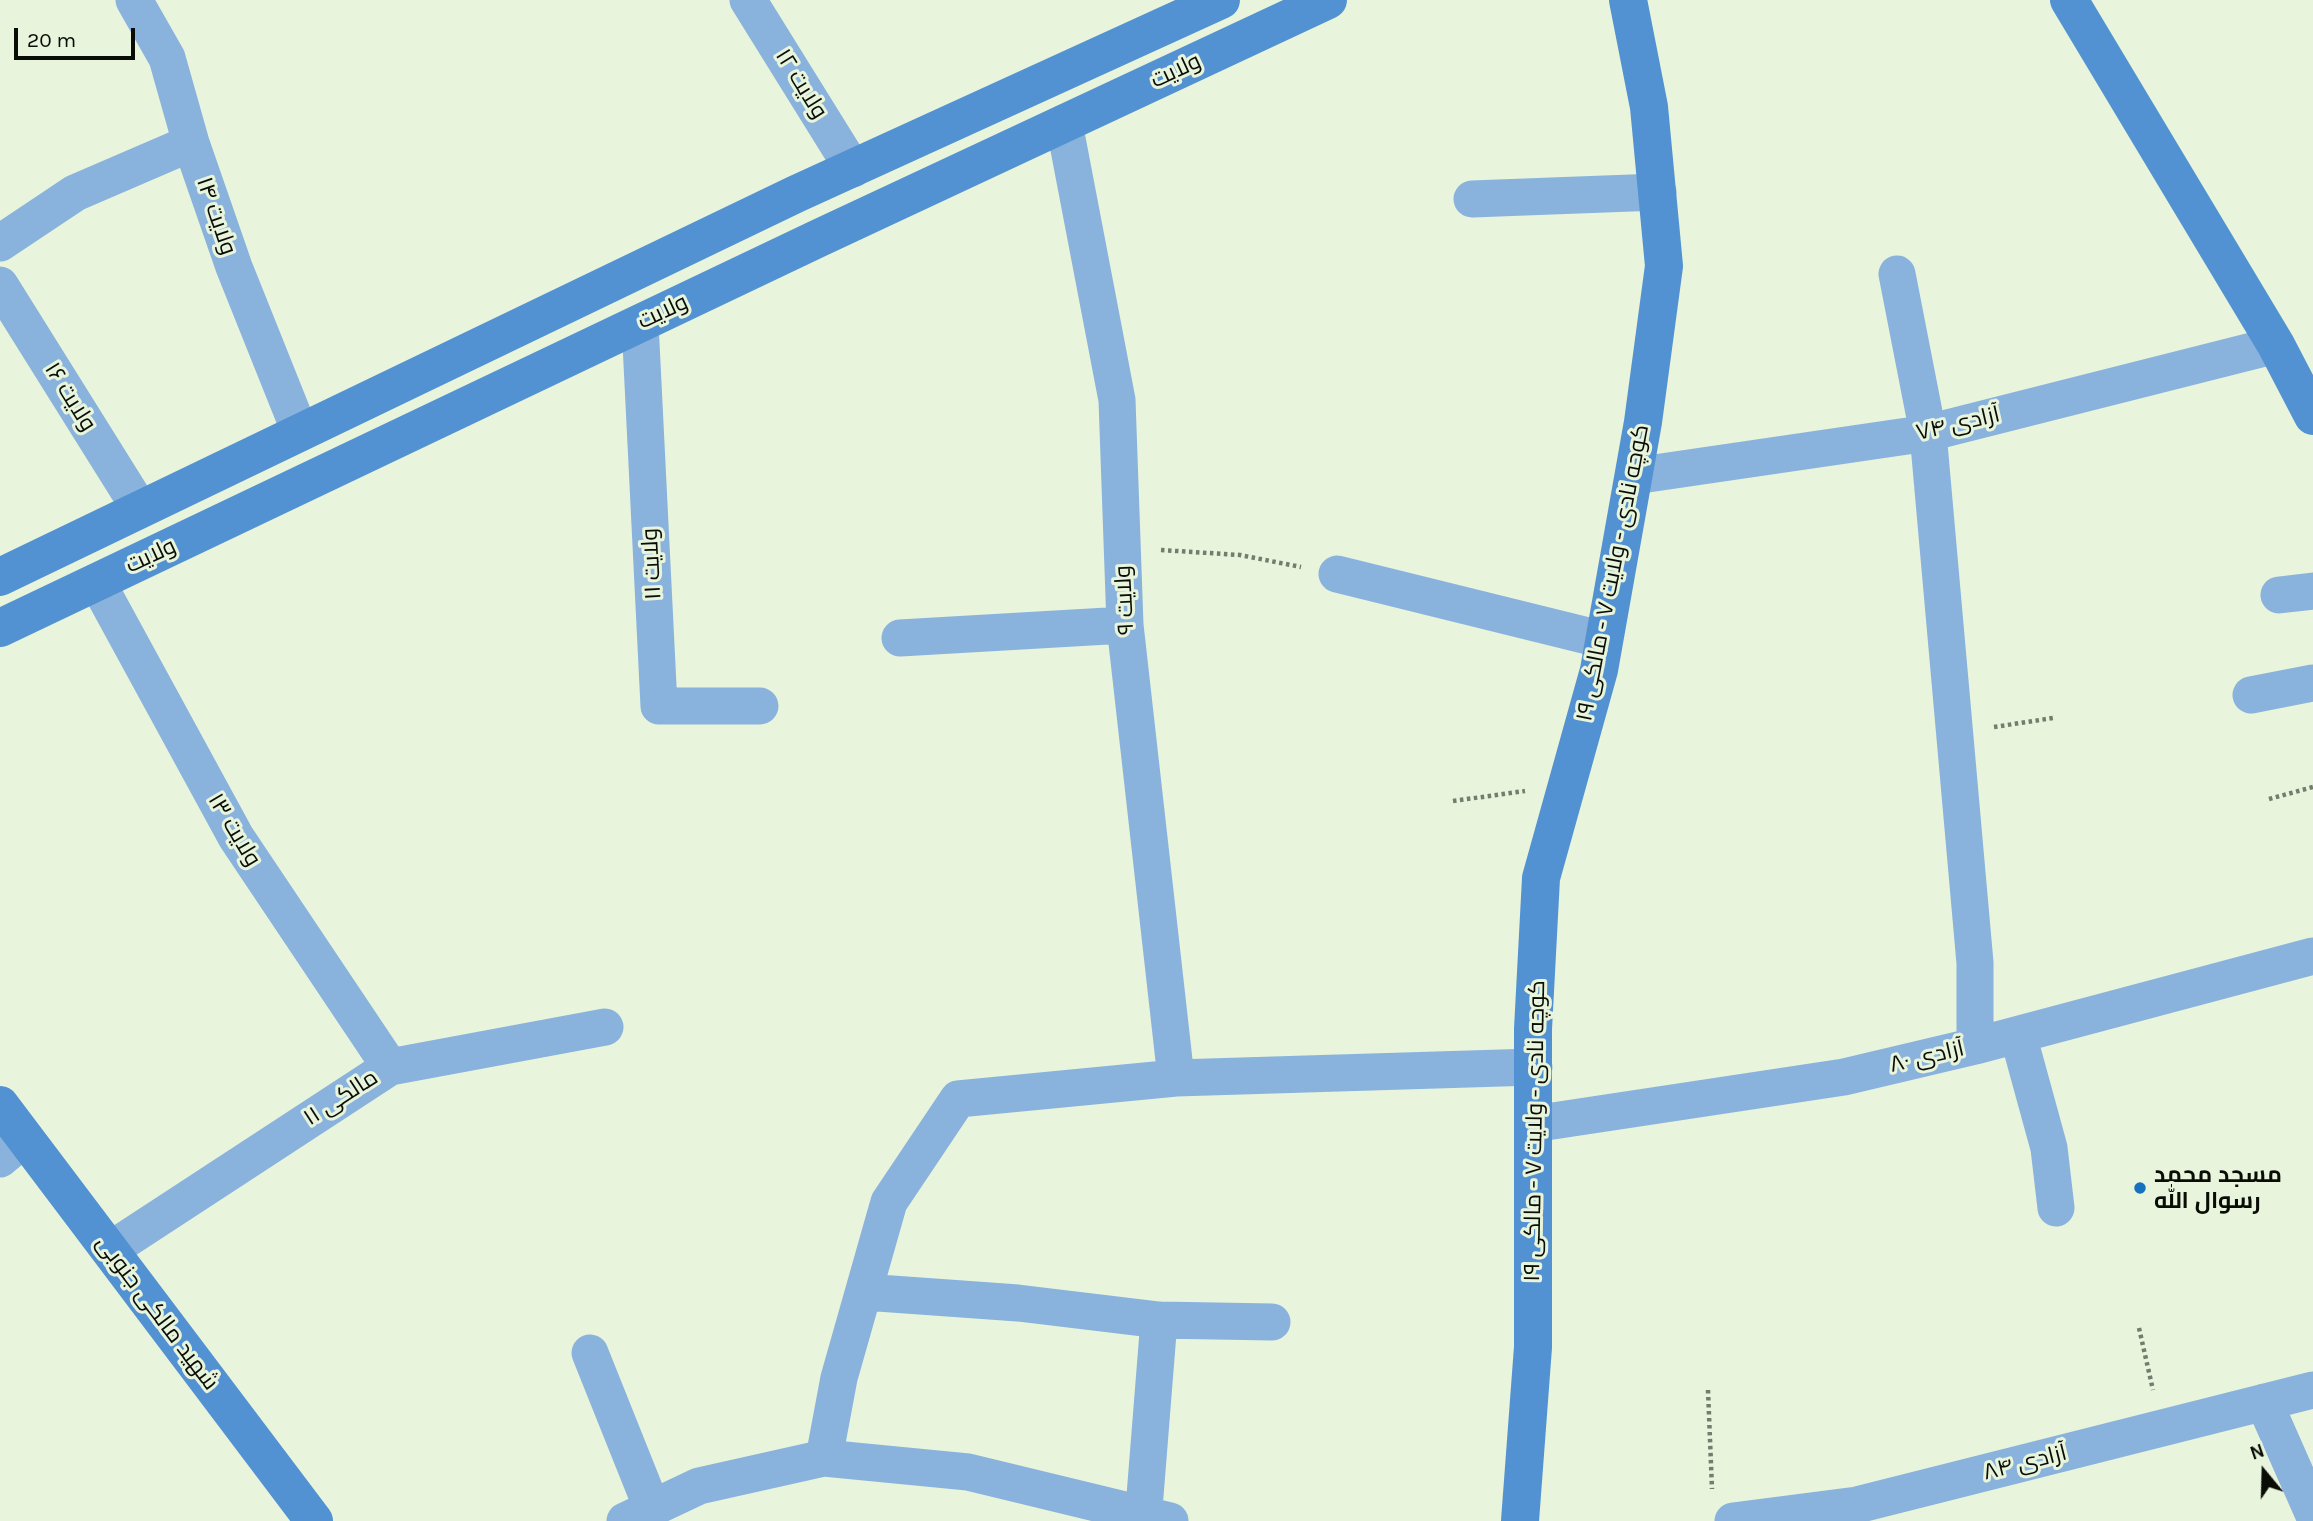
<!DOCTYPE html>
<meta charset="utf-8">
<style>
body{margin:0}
#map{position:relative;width:2313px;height:1521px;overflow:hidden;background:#e8f4dc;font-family:Karla,sans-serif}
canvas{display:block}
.north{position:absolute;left:2229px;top:1437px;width:70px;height:70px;-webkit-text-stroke:5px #e8f4dc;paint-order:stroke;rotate:341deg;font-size:19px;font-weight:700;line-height:28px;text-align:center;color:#090d06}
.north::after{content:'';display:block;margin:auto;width:24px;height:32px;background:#090d06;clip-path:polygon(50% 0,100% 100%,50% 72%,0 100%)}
.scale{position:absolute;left:14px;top:28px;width:121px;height:32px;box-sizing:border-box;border:4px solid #090d06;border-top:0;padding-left:9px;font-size:21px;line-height:24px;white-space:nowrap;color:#090d06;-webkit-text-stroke:5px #e8f4dc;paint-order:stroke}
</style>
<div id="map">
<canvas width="2313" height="1521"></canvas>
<div class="north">N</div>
<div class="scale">20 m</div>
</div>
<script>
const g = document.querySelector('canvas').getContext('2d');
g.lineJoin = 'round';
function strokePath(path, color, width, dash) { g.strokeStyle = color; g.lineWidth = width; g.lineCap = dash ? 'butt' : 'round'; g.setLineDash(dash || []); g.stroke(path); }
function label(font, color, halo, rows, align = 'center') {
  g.font = font + ' Karla,Cairo,sans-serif'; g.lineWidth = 6; g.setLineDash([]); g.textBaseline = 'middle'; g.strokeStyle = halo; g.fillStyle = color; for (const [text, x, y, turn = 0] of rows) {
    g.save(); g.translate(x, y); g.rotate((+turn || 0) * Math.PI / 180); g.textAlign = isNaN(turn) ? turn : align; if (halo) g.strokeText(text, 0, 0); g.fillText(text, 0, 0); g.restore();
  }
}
const path = new Path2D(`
 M1161,550L1240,555L1301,567
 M1994,727L2053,718
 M2269,799L2313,787
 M1453,801L1525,791
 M2139,1328L2153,1390
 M1708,1390L1712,1489`);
const street = new Path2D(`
 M134,0L167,58L191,143L234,267L300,432
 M748,0L853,169
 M1064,123L1117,400L1125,625L1176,1078
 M1472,199L1658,192
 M0,243L75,193L191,143
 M1897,274L1928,433L1975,963V1046
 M0,285L140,509
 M640,323L659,706H760
 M1634,476L1928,433L2276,345
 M1337,574L1604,640
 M97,582L236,837L390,1067
 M2279,595L2313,591
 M900,638L1125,625
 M2251,695L2313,683
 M2018,1035L2049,1148L2056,1208
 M1533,1124L1844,1077L1975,1046L2313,956
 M0,1159L25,1138
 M110,1250L390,1067L605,1027
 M864,1292L1018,1303L1159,1320L1272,1322
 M590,1353L652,1508
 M2264,1402L2313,1513
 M824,1458L839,1378L889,1202L958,1099L1176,1078L1534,1067
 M625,1521L699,1486L824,1458L968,1472L1170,1521
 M1143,1521L1159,1320
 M1733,1521L1857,1505L2313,1390`);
const secondary = new Path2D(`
 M2069,0L2276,345L2313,416
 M0,577L796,194L1221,0
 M0,628L819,238L1328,0
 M0,1105L314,1521
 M1520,1521L1533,1347V1029L1541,878L1599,670L1643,422L1664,266L1649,107L1628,0`);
const markers = [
 [2140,1188,7,"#1871be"]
];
const streetNames = [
 ["ولایت",1176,71,-25],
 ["ولایت ۱۲",801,84,58],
 ["ولایت ۱۴",216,216,71],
 ["ولایت",663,312,-25],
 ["ولایت ۱۶",70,397,58],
 ["آزادی ۷۴",1958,424,-13],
 ["ولایت",151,556,-25],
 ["ولایت ۱۱",652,564,-93],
 ["کوچه نادی - ولایت ۷ - مالکی ۱۹",1613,573,-79],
 ["ولایت ۹",1125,600,-93],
 ["ولایت ۱۳",234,830,59],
 ["آزادی ۸۰",1927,1057,-13],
 ["مالکی ۱۱",341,1098,-33],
 ["کوچه نادی - ولایت ۷ - مالکی ۱۹",1535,1131,-89],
 ["شهید مالکی جنوبی",157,1313,53],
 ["آزادی ۸۴",2025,1463,-14]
];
const poiNames = [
 ["مسجد محمد",2154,1175],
 ["رسوال الله",2154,1201]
];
strokePath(path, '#747c6d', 4.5, [3.5, 3.5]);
strokePath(street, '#89b2dd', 37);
strokePath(secondary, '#5392d2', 38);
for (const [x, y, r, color] of markers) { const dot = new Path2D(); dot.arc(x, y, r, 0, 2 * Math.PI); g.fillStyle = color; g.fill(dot); strokePath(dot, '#e8f4dc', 2.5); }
label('23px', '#090d06', '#e8f4dc', streetNames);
label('bold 23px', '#090d06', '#e8f4dc', poiNames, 'left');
</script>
